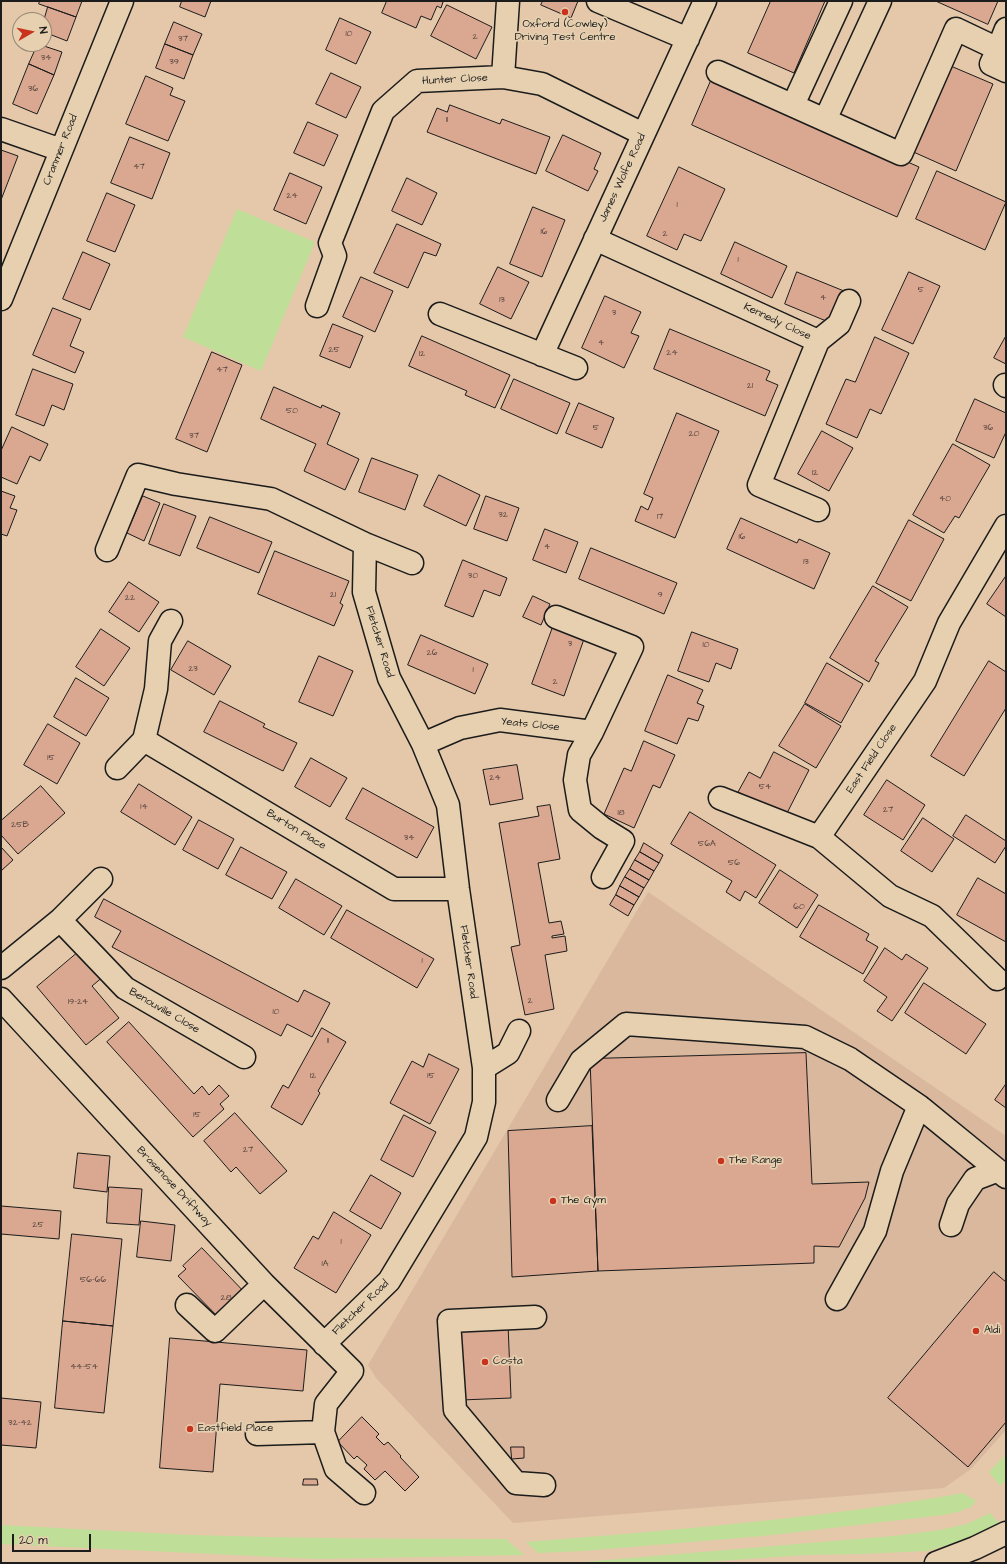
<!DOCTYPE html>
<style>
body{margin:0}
#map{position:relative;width:1007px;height:1564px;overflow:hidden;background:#e4c8a9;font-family:"Architects Daughter",sans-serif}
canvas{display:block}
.frame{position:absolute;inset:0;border:2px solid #1c1c1c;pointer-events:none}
.north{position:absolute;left:12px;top:12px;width:40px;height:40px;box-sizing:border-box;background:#e6d0af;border:1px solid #958874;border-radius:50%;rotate:81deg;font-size:11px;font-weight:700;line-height:16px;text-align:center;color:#1c1c1c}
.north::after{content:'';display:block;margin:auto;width:14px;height:18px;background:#c8321e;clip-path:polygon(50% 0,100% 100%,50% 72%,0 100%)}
.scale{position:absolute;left:12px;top:1534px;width:79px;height:18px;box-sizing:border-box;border:2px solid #1c1c1c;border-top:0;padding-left:5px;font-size:12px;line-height:14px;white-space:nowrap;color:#1c1c1c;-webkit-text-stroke:3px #e6d0af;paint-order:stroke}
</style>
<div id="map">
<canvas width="1007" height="1564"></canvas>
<div class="frame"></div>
<div class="north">N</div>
<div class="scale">20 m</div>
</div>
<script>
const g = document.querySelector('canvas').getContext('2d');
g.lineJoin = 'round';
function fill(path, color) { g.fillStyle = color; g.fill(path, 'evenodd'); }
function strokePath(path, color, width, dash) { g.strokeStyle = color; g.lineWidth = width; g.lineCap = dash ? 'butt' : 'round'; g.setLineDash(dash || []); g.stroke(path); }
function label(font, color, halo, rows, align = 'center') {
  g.font = font + ' "Architects Daughter",sans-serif'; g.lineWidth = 3.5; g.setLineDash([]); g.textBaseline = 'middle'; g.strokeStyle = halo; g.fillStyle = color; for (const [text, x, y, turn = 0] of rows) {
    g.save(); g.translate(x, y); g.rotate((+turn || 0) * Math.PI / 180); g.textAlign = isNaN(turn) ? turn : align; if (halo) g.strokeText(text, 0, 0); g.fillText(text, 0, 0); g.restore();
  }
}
const built = new Path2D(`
 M648,892L1006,1136V1430L971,1469L944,1488L513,1523L376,1378L368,1365Z`);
const green = new Path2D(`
 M237,209L315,242L261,371L183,337Z
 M1006,1454V1480L1000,1486L989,1472Z
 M963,1493L976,1501L971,1507L958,1512L943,1515L763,1536L583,1551L538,1553L526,1542C672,1530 819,1519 963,1493Z
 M990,1513L999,1523L962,1541L927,1551L860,1554L806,1555L689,1563H571L893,1536L940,1530L967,1524Z
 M1,1525C64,1528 128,1532 191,1535C296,1538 401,1539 506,1539L524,1555L319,1559L1,1544Z`);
const building = new Path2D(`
 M40,1H82L76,17L39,4Z
 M182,1H211L205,17L180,7Z
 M387,1H440L443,2L441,8L437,6L431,20L421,16L416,28L382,13Z
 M543,1H578L571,18L541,5Z
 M771,1H825L794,73L748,53Z
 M936,1H998L988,24Z
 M447,5L492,27L476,59L431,36Z
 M48,7L76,17L67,41L44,32V20Z
 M340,18L371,32L356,64L326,50Z
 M174,22L202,34L193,55L165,44Z
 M38,44L62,52L54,75L29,64Z
 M165,44L193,55L184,79L156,68Z
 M29,64L54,75L37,114L13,104Z
 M946,64L993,84L956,171L909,150Z
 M331,73L361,87L346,118L316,104Z
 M146,76L173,88L170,95L185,101L168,141L126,124Z
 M713,76L919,167L897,217L692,125Z
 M450,105L500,124L502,119L550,137L536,174L427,132L437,108L447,112Z
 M308,122L338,135L324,166L294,153Z
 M563,135L601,153L594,169L598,171L588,191L546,171Z
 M130,137L170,153L152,199L111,183Z
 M1,150L18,156L1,200Z
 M679,167L725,189L701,241L684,234L677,250L647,236Z
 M937,171L1006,202L985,250L916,219Z
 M290,173L322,187L306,224L274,210Z
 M407,178L437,193L422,225L392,211Z
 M107,193L135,205L115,252L87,241Z
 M533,207L565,220L542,277L510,264Z
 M397,224L441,244L436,256L424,252L408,288L374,273Z
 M735,242L787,266L772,298L721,274Z
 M83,252L110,264L90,310L63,299Z
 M498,267L529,282L511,319L480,304Z
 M797,272L844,291L831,323L785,304Z
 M909,272L940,286L913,344L882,330Z
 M361,277L393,291L375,332L343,317Z
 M605,296L641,312L631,333L639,336L624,368L582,348Z
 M53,308L81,319L70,346L84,352L75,373L33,355Z
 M333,324L363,336L350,368L320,356Z
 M670,329L770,371L766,380L778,385L765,416L654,369Z
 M422,336L510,375L495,408L465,395L467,391L409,366Z
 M1006,336V364L994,358Z
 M875,337L909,353L881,414L870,409L857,438L826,424L846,379L855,382Z
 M212,352L242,365L207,452L176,439Z
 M33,369L73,384L64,410L52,405L44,426L16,415Z
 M514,379L570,403L557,434L501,409Z
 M274,387L321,408L322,405L340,413L327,444L359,459L345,490L304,471L316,444L261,419Z
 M975,399L1006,413V432L994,458L956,441Z
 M579,403L614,418L602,448L566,433Z
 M677,413L719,431L675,538L635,521L641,506L648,510L653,498L644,494Z
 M12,427L48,444L40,461L30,456L17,484L1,477V451Z
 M822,431L853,448L829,491L798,474Z
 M953,444L990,465L959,518L955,516L944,533L913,515Z
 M372,458L418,475L405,510L359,492Z
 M439,475L480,495L466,526L424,506Z
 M1,491L15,496L10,508L17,510L7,536L1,534Z
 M143,496L160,503L144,541L127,533Z
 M486,496L519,508L507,541L474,529Z
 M164,504L196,516L180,556L149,544Z
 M210,517L272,542L259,573L197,548Z
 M741,518L797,543L799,539L830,553L814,589L727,549Z
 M909,520L944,539L911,601L876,583Z
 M545,529L578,542L566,573L533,560Z
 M591,548L677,583L664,614L579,579Z
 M275,551L349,581L340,603L343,605L334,626L258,594Z
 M463,560L507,578L500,596L484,590L473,617L445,606Z
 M1006,576V617L987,604Z
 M129,582L159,602L139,632L109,612Z
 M873,586L908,607L875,661L879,663L869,682L830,658Z
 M533,596L550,604L541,625L523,617Z
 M553,627L584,639L564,696L532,684Z
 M101,629L130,648L104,686L76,667Z
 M692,632L738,649L731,669L716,663L709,682L678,671Z
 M421,635L488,664L475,694L408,665Z
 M188,641L231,666L214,695L171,670Z
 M319,656L353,671L333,716L299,702Z
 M989,661L1006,672V708L964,776L931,756Z
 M827,663L863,684L841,723L805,703Z
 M668,675L703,690L697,703L704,706L698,721L688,718L677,744L645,731Z
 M76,678L109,698L86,736L54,717Z
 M220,701L265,724L263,727L297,743L283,771L204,732Z
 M805,704L841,726L816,768L779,746Z
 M48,724L80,743L57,784L24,765Z
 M644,741L675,755L660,788L653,785L634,828L604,814L624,768L631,771Z
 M774,752L809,770L785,817L738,792L749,772L760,778Z
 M311,758L347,778L330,807L295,787Z
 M517,765L523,799L490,805L483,770Z
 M887,780L925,805L903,840L864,815Z
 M139,784L192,817L175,845L121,812Z
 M41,786L65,813L18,854L1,835V821Z
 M363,788L434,827L417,858L346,819Z
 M550,805L560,859L538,863L549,923L561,921L564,934L552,936V938L565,936L567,951L545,955L554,1009L525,1015L511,947L520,945L499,823L539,816L537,807Z
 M690,812L776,865L756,898L745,891L740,901L726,892L732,881L671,844Z
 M966,815L1006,841V846L995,863L953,836Z
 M923,818L954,839L932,872L901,851Z
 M199,820L234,839L218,869L183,850Z
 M644,843L663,855L659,863L640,852Z
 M1,847L13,860L1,871Z
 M241,847L287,872L272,899L226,875Z
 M640,852L659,863L654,871L635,860Z
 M635,860L654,871L649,880L630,869Z
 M630,869L649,880L644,888L625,877Z
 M780,870L818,895L797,928L759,903Z
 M625,877L644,888L639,897L620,886Z
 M978,878L1006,894V942L957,915Z
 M296,879L342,906L324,935L279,908Z
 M620,886L639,897L634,905L616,895Z
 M616,895L634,905L628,916L610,905Z
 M104,899L298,1002L304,990L330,1003L312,1037L287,1024L281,1036L112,947L121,931L95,917Z
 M819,905L869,934L866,940L878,947L863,974L800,937Z
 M347,910L434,959L417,988L331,938Z
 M885,948L902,960L906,954L928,968L892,1021L877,1011L887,997L864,981Z
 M82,949L104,976L92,986L119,1018L86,1045L37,987Z
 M924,983L986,1024L966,1054L905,1013Z
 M129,1022L194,1094L202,1086L209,1095L219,1085L229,1096L220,1104L224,1109L193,1137L107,1042Z
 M322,1028L346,1042L318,1091L320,1093L302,1125L271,1107L283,1085L288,1088Z
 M806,1053L812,1184L869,1182L865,1198L839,1247L814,1246V1263L598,1271L590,1059Z
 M429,1054L459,1069L430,1124L390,1103L412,1061L423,1067Z
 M1006,1084V1108L995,1100Z
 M235,1113L287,1171L260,1194L236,1167L231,1172L204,1141Z
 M404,1115L436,1132L413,1177L381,1160Z
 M592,1126L598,1271L512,1277L508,1131Z
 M78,1153L110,1156L107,1192L74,1188Z
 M371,1175L401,1193L381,1229L350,1211Z
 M109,1187L142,1189L139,1225L107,1223Z
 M1,1206L61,1211L59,1239L1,1234Z
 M334,1212L371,1235L336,1293L294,1268L313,1236L318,1239Z
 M141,1221L175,1225L171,1261L137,1257Z
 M72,1234L122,1239L113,1326L63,1321Z
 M202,1248L249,1297L223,1322L178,1276L186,1269L183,1266Z
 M994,1272L1006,1282V1422L968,1467L888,1398Z
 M63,1321L113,1326L104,1413L55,1408Z
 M508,1324L511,1398L461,1400L458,1326Z
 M170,1338L307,1350L303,1391L220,1384L213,1472L160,1468Z
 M1,1398L41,1402L36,1448L1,1445Z
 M362,1417L379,1434L376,1437L384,1445L388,1442L401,1456L400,1457L419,1477L405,1491L385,1471L375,1480L364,1469L367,1465L357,1456L354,1459L338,1442Z
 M511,1447H524V1458L512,1459Z
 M304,1479H317L318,1485H303Z`);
const minor = new Path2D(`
 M598,1L688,39
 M998,49L991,64L1006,71
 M718,72L901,154L956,29L998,49L1006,29
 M503,77L508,1
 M793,105L841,1
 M825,120L880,1
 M1,129L61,150
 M595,239L818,341L759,485L818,510
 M1,299L122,1
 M317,306L335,256L330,243L383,111L417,81L503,77L542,84L643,134
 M440,314L576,368
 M818,341L839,324L849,301
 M542,355L705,1
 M1005,385L1006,386
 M107,550L138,475L176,484L271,499L365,544L412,563
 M556,617L632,647L592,732L579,755L575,780L580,810L602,828L623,841L603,877
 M144,740L394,889H458
 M423,744L460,728L500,720L592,732
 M117,768L144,740L156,689L160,641L171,621
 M720,798L819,837
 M60,920L125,988L244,1057
 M1,968L60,920L101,879
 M997,979L932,916L890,896L819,837L925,681L949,623L1006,526
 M1,999L264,1284L352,1371L326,1404L323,1432L257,1434
 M484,1068L508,1053L519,1031
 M558,1100L581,1061L626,1024L805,1037L850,1059L919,1106L1006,1177
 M951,1225L958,1204L975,1179L996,1171
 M837,1299L875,1231L892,1171L919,1106
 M187,1305L215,1331L264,1284
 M535,1317L449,1321L455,1410L516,1483L544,1485
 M324,1344L389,1281L476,1137L484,1102V1068L458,889L448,805L423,744L389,678L364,592L365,544
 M323,1432L336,1469L364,1493
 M936,1563L975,1548L1006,1533`);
const markers = [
 [565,12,4,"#c8321e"],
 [721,1161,4,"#c8321e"],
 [553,1201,4,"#c8321e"],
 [976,1331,4,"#c8321e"],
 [485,1362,4,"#c8321e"],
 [190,1429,4,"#c8321e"]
];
const numberNames = [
 ["10",349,34],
 ["2",475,37],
 ["37",183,39],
 ["34",46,58],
 ["39",174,62],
 ["36",33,89],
 ["11",447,120],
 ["47",139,167],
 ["24",292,196],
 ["1",677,205],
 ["16",544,232],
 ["2",665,234],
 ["1",738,260],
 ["5",921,290],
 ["4",823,298],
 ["13",502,300],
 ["3",614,313],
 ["4",601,343],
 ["25",334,350],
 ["24",672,353],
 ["12",422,354],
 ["47",222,370],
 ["21",750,386],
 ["50",292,411],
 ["5",596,428],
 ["36",988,428],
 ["20",694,434],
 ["37",194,436],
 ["12",815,473],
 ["40",945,499],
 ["32",503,515],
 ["17",660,517],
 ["16",742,537],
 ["4",547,547],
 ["13",806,562],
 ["30",473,576],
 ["21",333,595],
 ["9",660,595],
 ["22",130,598],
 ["3",570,644],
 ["10",706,645],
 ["26",432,653],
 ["23",193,669],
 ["1",473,670],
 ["2",555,682],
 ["15",51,758],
 ["24",495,778],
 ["54",765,787],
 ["14",144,807],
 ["27",888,810],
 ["18",621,813],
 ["25B",20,825],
 ["34",409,838],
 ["56A",707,844],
 ["56",734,863],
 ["60",799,907],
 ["1",422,961],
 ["2",530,1001],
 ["19-24",78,1002],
 ["10",276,1012],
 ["11",328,1041],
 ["12",313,1076],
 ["15",431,1076],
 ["15",197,1115],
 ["27",248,1150],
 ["25",38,1225],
 ["1",341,1242],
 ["1A",325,1264],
 ["56-66",93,1280],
 ["28",226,1298],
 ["44-54",84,1367],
 ["32-42",20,1423]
];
const poiNames = [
 ["Oxford (Cowley)",565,25,"center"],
 ["Driving Test Centre",565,38,"center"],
 ["The Range",729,1161],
 ["The Gym",561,1201],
 ["Aldi",984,1331],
 ["Costa",493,1362],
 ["Eastfield Place",198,1429]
];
const streetNames = [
 ["Hunter Close",455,80,-3],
 ["Cranmer Road",61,150,-68],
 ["James Wolfe Road",623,178,-65],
 ["Kennedy Close",777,322,25],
 ["Fletcher Road",379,642,73],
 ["Yeats Close",530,725,6],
 ["East Field Close",872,759,-56],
 ["Burton Place",296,830,31],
 ["Fletcher Road",468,962,82],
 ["Benouville Close",164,1011,30],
 ["Brasenose Driftway",174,1187,47],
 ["Fletcher Road",361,1308,-44]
];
fill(built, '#d9b89d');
fill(green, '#bfde97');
fill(building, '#daa790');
strokePath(building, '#1c1c1c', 1);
strokePath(minor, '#1c1c1c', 25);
strokePath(minor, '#e6d0af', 22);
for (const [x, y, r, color] of markers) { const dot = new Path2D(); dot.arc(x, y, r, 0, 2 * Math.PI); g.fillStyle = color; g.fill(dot); strokePath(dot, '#e6d0af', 1.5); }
label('9px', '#4c3f39', null, numberNames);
label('11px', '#1c1c1c', '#e6d0af', poiNames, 'left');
label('11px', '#1c1c1c', '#e6d0af', streetNames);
</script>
